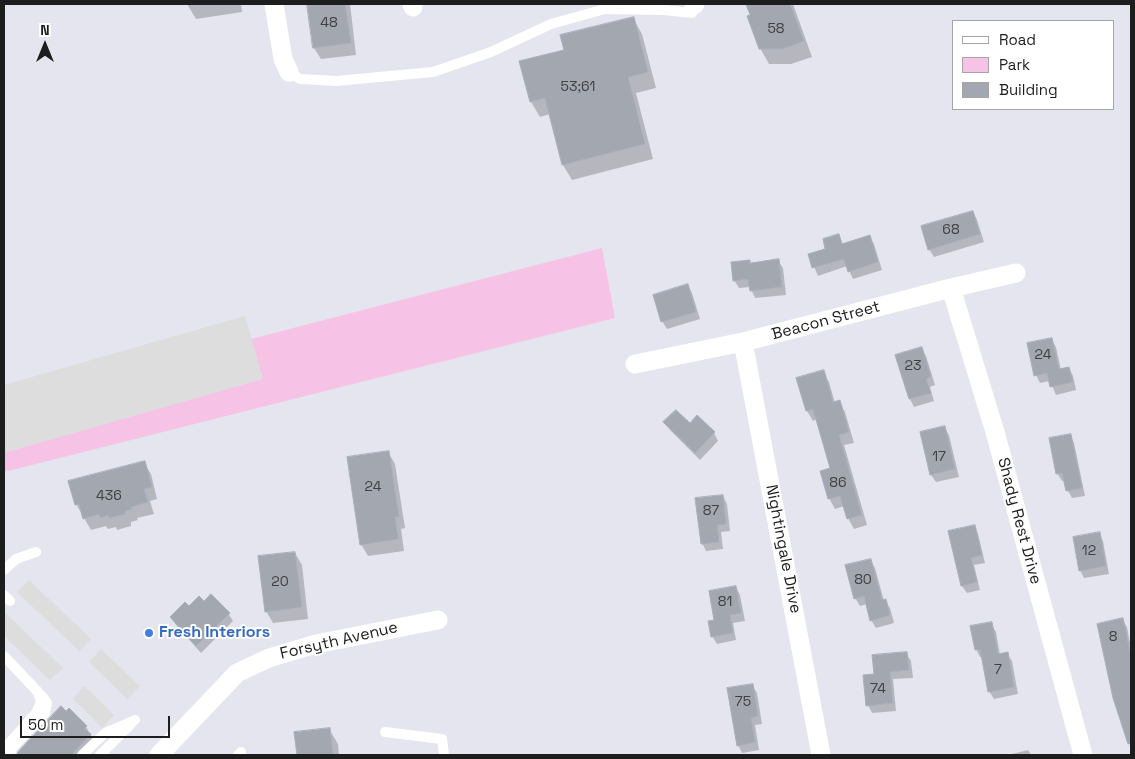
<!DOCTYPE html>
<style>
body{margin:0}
#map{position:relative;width:1135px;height:759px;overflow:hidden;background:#e4e5ee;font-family:"Space Grotesk",sans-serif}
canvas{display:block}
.frame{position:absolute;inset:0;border:5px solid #1d1d1d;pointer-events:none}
.legend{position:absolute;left:952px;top:20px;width:162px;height:90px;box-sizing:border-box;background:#fff;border:1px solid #a5a5a5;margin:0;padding:6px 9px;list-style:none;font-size:15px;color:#1d1d1d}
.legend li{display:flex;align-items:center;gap:10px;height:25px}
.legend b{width:25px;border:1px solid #a5a5a5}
.north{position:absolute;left:20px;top:20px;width:50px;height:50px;-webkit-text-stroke:4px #fff;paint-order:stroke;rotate:0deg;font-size:14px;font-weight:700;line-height:20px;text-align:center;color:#1d1d1d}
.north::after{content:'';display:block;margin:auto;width:18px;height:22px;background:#1d1d1d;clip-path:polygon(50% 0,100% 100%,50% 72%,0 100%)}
.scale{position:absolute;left:20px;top:716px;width:150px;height:22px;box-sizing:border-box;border:2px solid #1d1d1d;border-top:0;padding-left:6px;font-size:15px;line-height:18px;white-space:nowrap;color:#1d1d1d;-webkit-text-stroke:4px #fff;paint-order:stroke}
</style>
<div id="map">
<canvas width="1135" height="759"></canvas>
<div class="frame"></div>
<ul class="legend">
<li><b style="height:6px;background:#fff"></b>Road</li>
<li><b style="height:14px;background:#f6c3e7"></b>Park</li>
<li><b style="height:14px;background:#a3a7af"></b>Building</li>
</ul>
<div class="north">N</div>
<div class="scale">50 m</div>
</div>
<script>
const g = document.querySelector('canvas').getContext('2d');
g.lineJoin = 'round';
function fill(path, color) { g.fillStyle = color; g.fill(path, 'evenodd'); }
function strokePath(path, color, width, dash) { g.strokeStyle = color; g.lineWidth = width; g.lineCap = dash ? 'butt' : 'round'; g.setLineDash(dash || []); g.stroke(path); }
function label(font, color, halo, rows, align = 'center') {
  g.font = font + ' "Space Grotesk",sans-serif'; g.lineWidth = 4; g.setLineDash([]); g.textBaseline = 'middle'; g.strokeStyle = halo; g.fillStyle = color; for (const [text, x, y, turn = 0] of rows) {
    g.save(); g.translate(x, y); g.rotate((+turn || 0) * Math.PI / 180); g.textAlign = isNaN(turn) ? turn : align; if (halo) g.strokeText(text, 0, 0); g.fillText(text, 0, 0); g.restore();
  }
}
const park = new Path2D(`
 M602,248L615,318L4,472V403Z`);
const parking = new Path2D(`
 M245,316L263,379L4,453V385Z
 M29,580L91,639L79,651L17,592Z
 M4,612L63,668L50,680L4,636Z
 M101,649L140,686L127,699L89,662Z
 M84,686L114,715L102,728L73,699Z`);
const shadow = new Path2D(`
 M187,4H241L242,12L196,19Z
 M308,4H350L356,55L321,59L314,48Z
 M748,4H793L812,57L791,64H769L760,48Z
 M633,18L642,34L656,88L636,93L653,159L572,180L563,165L550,114L540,117L531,102Z
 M973,212L977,220L984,242L934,257L929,249Z
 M838,236L843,244L869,236L874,244L882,270L853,279L847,266L818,276L809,255L827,249Z
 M749,261L750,264L778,261L783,268L786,295L755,298L750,287L739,288L734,280Z
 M688,286L692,293L700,319L667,329L662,321Z
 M1051,339L1056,347L1061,370L1069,368L1073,376L1076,390L1056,395L1050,381L1040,383L1036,375Z
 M921,348L926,356L935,385L930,387L934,401L914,407L910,399L897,356Z
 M823,372L829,382L835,403L839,402L845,412L854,443L844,445L867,525L854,529L848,518L845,506L835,509L829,498L831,469L817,419L813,421L807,411Z
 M665,422L690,425L714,433L718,441L700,460L670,430Z
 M944,427L949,435L959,477L936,482L931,475Z
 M1070,435L1074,443L1085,496L1072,498L1068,491L1065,480L1062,481L1057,473Z
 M388,452L395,464L405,528L401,529L404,551L368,556L361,544Z
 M144,463L151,474L157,499L150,501L154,514L137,518L138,520L131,522V526L117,530L116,527L108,529L106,526L91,530L76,504Z
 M723,496L727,504L730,531L721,532L723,549L706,551L702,543Z
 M974,526L978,534L985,563L974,565L980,590L967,593L962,586Z
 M1099,533L1103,541L1109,574L1084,578L1080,570Z
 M295,553L302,565L308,619L273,623L266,611Z
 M870,560L875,568L884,601H885L890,608L894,623L876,628L871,620L867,604L860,606L855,598Z
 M736,587L740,595L745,621L733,623L736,640L717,644L712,636L716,621Z
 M204,602L228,613L233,621L201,653L176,625L172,617L189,607Z
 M1122,619L1127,627L1131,648V737H1129Z
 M991,624L996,632L1000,655L1007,654L1012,661L1018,694L994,699L989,691L983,657H980L976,649Z
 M906,653L911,661L913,678L893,679L896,711L872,713L868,705L875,675Z
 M752,685L757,693L762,724L755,725L759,750L742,753L738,745Z
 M69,710L86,727L93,738L89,755H18L19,752Z
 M329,729L338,744L339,755H299L296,733Z
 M1028,750L1031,755H1008Z`);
const building = new Path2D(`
 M307,4H345L351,43L313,48Z
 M746,4H790L804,41L782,49H759L747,16L750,15Z
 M634,17L648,72L628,77L645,144L562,165L545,98L530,102L519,61L564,50L560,35Z
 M973,211L980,234L928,250L921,226Z
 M839,234L842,244L870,235L878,262L848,272L844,259L812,268L808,254L825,249L823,239Z
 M779,259L782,287L750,291L748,279L733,281L731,262L750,260V263Z
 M688,284L696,312L661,322L653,295Z
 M1052,338L1059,369L1069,367L1073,382L1050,387L1047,373L1034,376L1027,343Z
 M922,347L931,377L926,379L931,393L909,399L895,355Z
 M824,370L833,402L840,400L849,432L839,435L862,515L847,519L840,496L828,499L820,471L830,468L813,409L806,411L796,378Z
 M676,410L690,423L697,415L715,432L695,453L663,422Z
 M945,426L955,469L930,475L920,432Z
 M1071,434L1082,488L1066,491L1062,473L1056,474L1049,438Z
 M389,451L399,517H395L398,539L360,545L347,457Z
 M145,461L152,487L144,489L148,502L131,507L132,509L125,511V514L109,518L108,515L100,518L99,514L83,519L79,504L75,505L68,481Z
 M723,495L726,524L717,525L719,542L701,544L695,498Z
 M975,525L982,555L971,558L977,582L961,586L948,531Z
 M1100,532L1106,566L1079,571L1073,537Z
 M295,552L302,607L265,612L258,556Z
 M871,559L882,600L886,599L890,615L870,621L864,596L854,599L845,565Z
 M736,586L741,613L730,615L733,633L711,637L708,621L714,620L709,591Z
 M211,594L230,613L196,646L170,617L185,602L189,606L199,596L204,601Z
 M1123,618L1131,656V743L1128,744L1113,698L1097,624Z
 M992,622L998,654L1008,652L1014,687L988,692L980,649L975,650L970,626Z
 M907,652L909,670L890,672L893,703L866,706L863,675L874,674L872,655Z
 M753,684L758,716L751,718L755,742L737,746L727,688Z
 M61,706L66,711L69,708L87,726L84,729L91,734L71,755H17L18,752Z
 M330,728L333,755H297L294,732Z`);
const service = new Path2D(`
 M289,72L300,79L336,81L433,72L491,52L551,24L605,9L664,10L692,13L694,5
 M4,570L16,559L36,552
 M4,595L10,601
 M4,656L38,692L41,702L36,713L4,749
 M385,732L442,739L444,755
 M10,755L12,748L45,713L47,703L42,696
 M82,755L105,733L135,720
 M100,755L131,724
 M238,755L241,752`);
const minor = new Path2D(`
 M274,4L283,59L289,72
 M412,4L413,7
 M694,5L695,4
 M951,288L995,432L1083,755
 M743,342L821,755
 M635,364L743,342L951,288L1016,273
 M159,755L237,673L269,658L316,644L438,620`);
const markers = [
 [149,633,5,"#3f7fe0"]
];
const numberNames = [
 ["48",329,23],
 ["58",776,29],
 ["53;61",578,87],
 ["68",951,230],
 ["24",1043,355],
 ["23",913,366],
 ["17",939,457],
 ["86",838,483],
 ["24",373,487],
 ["436",109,496],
 ["87",711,511],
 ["12",1089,551],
 ["80",863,580],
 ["20",280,582],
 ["81",725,602],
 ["8",1113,637],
 ["7",998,670],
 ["74",878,689],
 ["75",743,702]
];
const streetNames = [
 ["Beacon Street",826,321,-15],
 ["Shady Rest Drive",1019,521,75],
 ["Nightingale Drive",783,549,79],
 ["Forsyth Avenue",339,641,-13]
];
const shopNames = [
 ["Fresh Interiors",159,633]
];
fill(park, '#f6c3e7');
fill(parking, '#ddd');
fill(shadow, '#0003');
fill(building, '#a3a7af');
strokePath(building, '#a7afbf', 1);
strokePath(service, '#fff', 10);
strokePath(minor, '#fff', 19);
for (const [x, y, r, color] of markers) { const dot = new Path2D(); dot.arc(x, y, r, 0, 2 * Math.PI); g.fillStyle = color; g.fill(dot); strokePath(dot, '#fff', 2); }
label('14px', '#3e4042', null, numberNames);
label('16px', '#1d1d1d', '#fff', streetNames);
label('bold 16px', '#366cbe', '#fff', shopNames, 'left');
</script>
